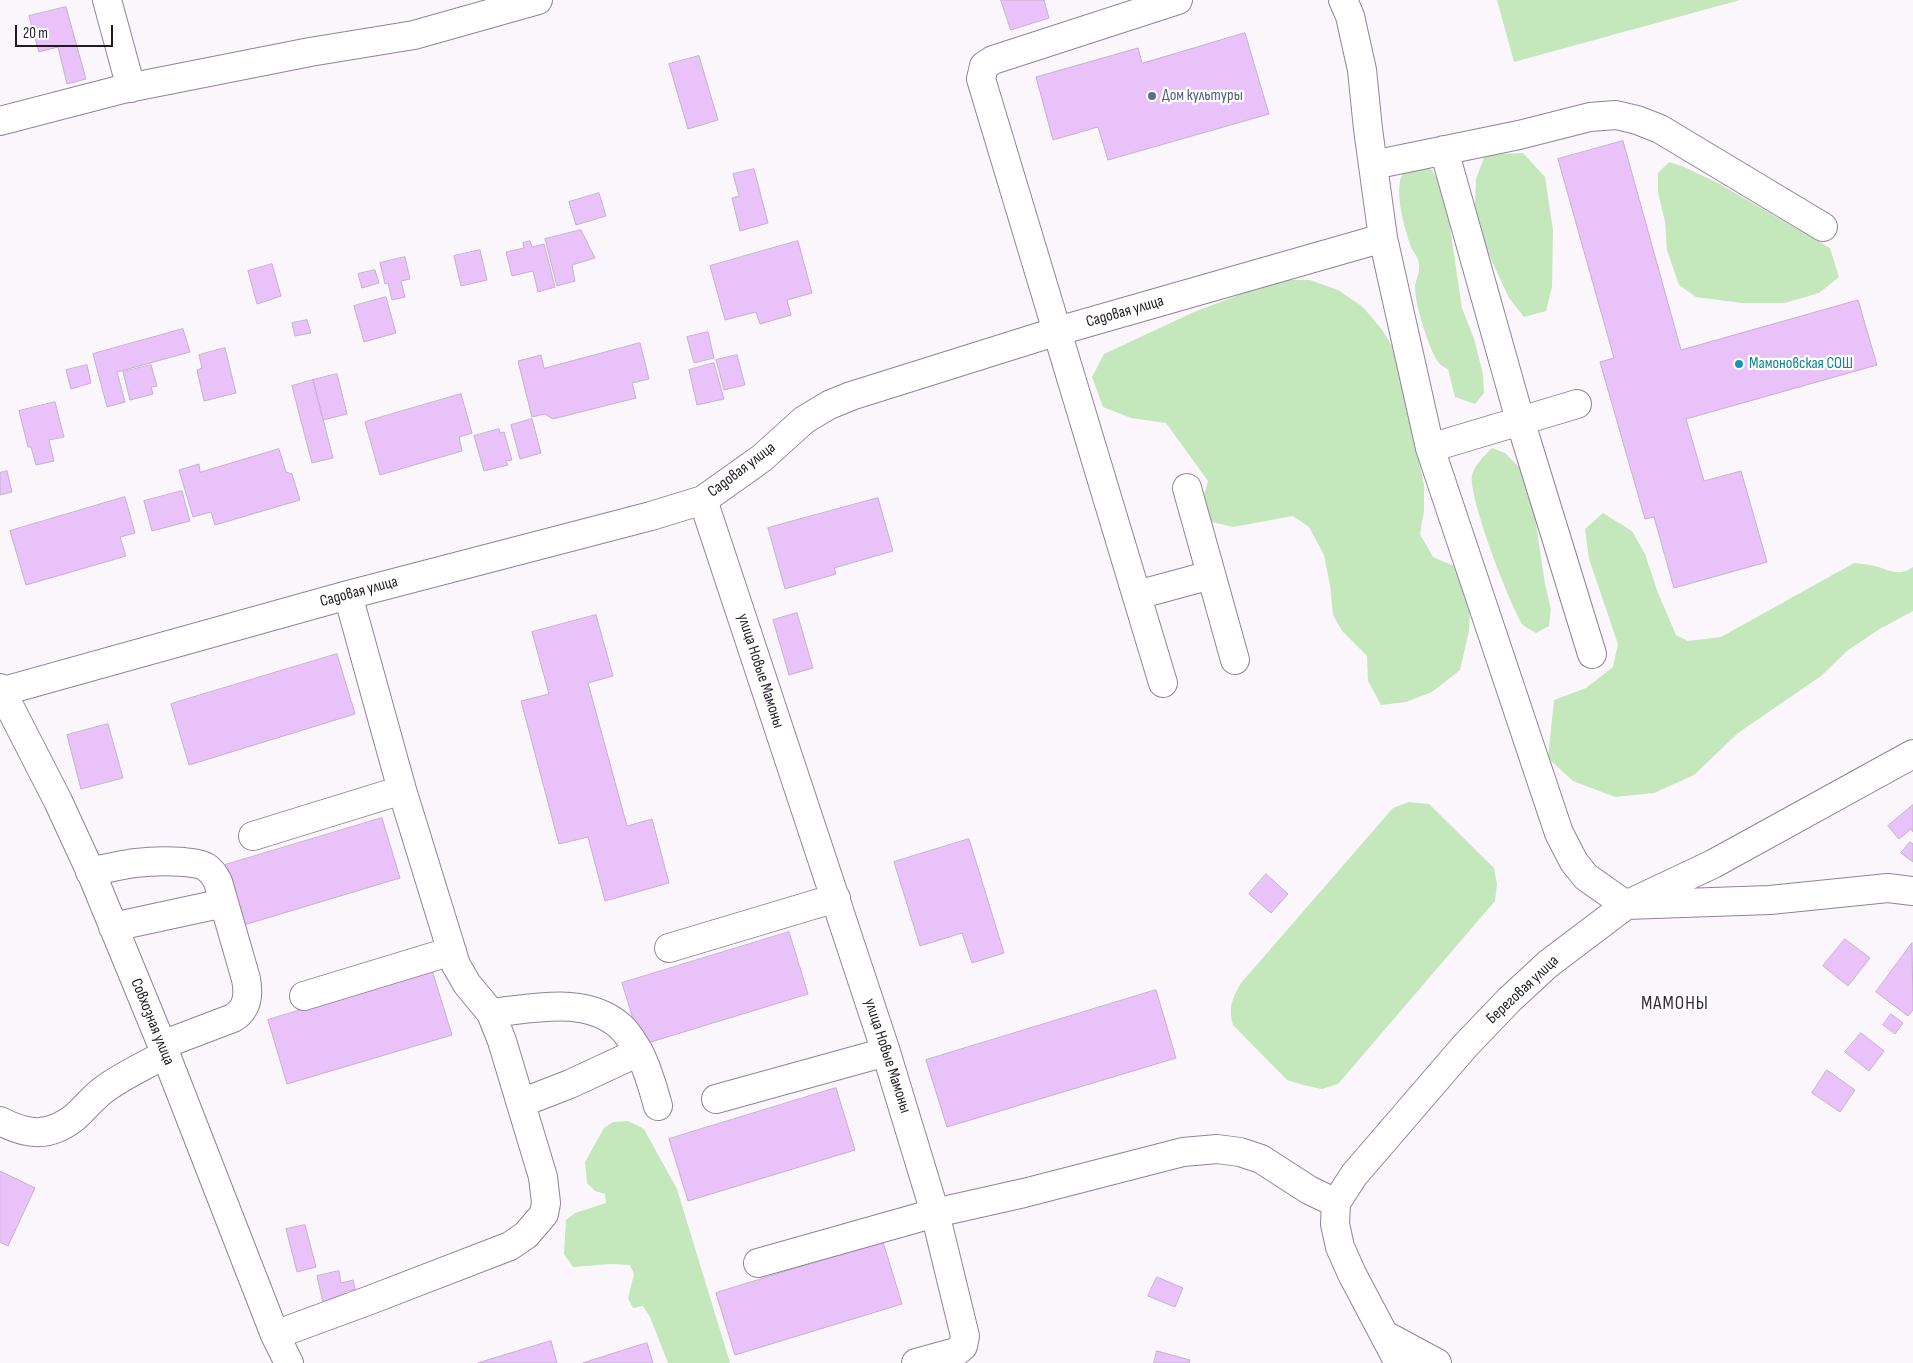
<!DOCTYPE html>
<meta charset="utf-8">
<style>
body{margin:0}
#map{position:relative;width:1913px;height:1363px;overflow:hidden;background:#faf6fc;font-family:"Sofia Sans Condensed",sans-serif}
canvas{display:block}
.scale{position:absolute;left:15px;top:25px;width:98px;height:22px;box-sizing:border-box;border:2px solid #211a25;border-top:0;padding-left:6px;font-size:15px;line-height:18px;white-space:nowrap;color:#211a25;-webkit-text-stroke:4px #fff;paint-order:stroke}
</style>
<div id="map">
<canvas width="1913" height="1363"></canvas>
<div class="scale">20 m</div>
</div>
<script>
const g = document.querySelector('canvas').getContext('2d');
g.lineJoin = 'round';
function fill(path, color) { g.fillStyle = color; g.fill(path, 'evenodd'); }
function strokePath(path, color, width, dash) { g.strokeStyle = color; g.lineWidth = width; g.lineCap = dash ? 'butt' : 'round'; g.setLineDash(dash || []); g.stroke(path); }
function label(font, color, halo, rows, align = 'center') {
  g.font = font + ' "Sofia Sans Condensed",sans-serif'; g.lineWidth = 4.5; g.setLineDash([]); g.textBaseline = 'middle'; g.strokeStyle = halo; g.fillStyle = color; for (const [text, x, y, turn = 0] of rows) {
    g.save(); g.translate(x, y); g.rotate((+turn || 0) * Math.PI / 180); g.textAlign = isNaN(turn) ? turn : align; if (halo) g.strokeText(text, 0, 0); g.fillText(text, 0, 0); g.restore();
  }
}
const green = new Path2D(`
 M1497,0H1740L1514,62Z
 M1523,153L1545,177L1553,230L1552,287L1546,311L1524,317L1509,298L1483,242L1475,205L1476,179L1485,155Z
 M1669,162L1682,166L1716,182L1830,248L1839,277L1819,293L1785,303H1742L1696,297L1679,285L1667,250L1665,222L1658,192V173Z
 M1417,163L1432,170L1445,194L1462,308L1474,339L1483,374L1484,393L1475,404L1455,397L1448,369C1445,367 1441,366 1439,363C1429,351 1414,301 1415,286C1416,279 1420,272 1419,264C1419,258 1413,252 1411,247C1405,230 1392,187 1404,172C1406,168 1413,166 1417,163Z
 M1278,280H1310L1338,290L1363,307L1383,331L1395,352L1424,485V511L1420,534L1433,557L1454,566L1470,608L1469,631L1460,670L1432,692L1406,702L1381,705L1368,681L1367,656L1342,631L1333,615L1330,585L1324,555L1309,527L1293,516L1233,527L1208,521L1201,506L1208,481L1166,423L1131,418L1103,407L1092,377L1104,354L1194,312Z
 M1492,448L1505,453L1519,467L1531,490L1545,584L1551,609L1549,626L1536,633C1532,630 1526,628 1523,625C1510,606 1468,496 1472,476C1474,465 1484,456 1492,448Z
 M1603,513L1632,531L1645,554L1658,593L1676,635L1688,641L1721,637L1854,563C1860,564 1868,564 1874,566C1889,569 1898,578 1913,567V611L1878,630L1847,651L1821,676L1738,733L1694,775L1654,793L1615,797L1573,781L1548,758L1554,700L1586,688L1613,667L1618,644L1589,559L1585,529Z
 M1409,802L1429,804L1494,868L1497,884L1495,901L1338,1084L1322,1089L1303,1085L1287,1080L1233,1025C1228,1008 1232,998 1241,983L1393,808Z
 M628,1121L644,1129L677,1189L730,1363H668L650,1317L643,1306L633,1308L628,1298L634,1274L630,1265L611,1264L573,1267L564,1254L566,1220L575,1213L606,1203L605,1194L595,1191L587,1183L585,1162L604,1128L613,1122Z`);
const building = new Path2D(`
 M1001,0H1044L1049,18L1011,30Z
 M66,7L86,79L67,84L58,47L39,52L29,16Z
 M1245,33L1269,114L1108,160L1098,127L1053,140L1036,77L1138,48L1142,63Z
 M699,56L718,120L688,129L669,64Z
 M1623,141L1681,350L1858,300L1877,365L1686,419L1704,481L1741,471L1767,562L1674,588L1654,517L1645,519L1600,362L1614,358L1558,159Z
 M754,169L768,223L740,231L732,198L739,196L733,174Z
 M599,193L606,216L576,225L569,202Z
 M581,230L595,258L572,265L575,281L557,286L545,239Z
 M530,241L532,247L544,244L555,287L538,292L533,271L512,276L506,252L524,248L523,243Z
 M798,241L812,293L787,300L791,315L760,324L756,312L725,320L710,266Z
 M480,250L487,280L461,286L454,256Z
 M405,257L410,279L401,281L405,297L392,300L388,283L385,284L380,263Z
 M272,264L281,296L257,304L248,271Z
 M375,270L379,283L362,288L358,274Z
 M386,297L396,333L364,342L354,306Z
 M307,320L311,333L295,336L292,323Z
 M183,329L190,352L117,372L125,402L107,407L93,354Z
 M708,332L714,358L694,363L687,337Z
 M640,343L649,379L632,383L636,398L553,419L545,414L532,417L518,361L541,355L544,368Z
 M225,348L236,393L204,401L197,370L202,368L199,355Z
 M737,355L745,385L724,390L716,360Z
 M714,363L724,399L697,405L689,370Z
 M87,365L91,383L71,389L66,370Z
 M151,365L157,386L151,387L153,394L130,400L123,372Z
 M337,374L347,414L323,420L313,380Z
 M313,380L333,458L312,463L292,386Z
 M461,394L472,433L459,437L462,451L380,475L365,422Z
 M55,402L64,437L49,440L54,461L36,465L31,447H28L19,411Z
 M532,419L541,453L520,459L511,425Z
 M499,429L500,433L504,432L512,460L506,461L508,465L484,471L474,436Z
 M279,449L286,472L292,474L300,500L215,525L211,512L193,517L179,470L199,464L200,472Z
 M7,471L12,492L0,495V473Z
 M182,491L190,521L152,531L144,501Z
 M125,497L135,533L120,537L126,556L26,585L10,531Z
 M878,498L893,551L834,568L836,574L785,589L768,528Z
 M797,613L813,668L789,675L773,620Z
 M596,615L613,676L588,683L627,826L652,819L669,883L605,901L588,837L559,844L521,701L549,694L532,632Z
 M337,654L355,714L189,765L171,704Z
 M108,724L123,778L81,789L67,735Z
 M1913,805V832L1911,829L1899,839L1888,826Z
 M382,818L400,878L244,925L225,865Z
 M969,839L1004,953L972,963L962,933L920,946L894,862Z
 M1910,842L1913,844V862L1901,853Z
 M1266,874L1288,894L1271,913L1249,894Z
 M789,932L808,994L641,1045L622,983Z
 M1845,939L1870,958L1848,986L1823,966Z
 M1912,943L1913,1010L1908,1016L1876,992Z
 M432,970L452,1035L287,1084L268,1020Z
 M1156,990L1176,1058L947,1127L926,1060Z
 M1891,1014L1903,1023L1895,1034L1883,1025Z
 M1861,1033L1884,1051L1869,1071L1845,1052Z
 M1827,1070L1855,1090L1840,1112L1812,1093Z
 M836,1088L855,1150L688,1201L669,1139Z
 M0,1171L35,1188L8,1246L0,1242Z
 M305,1225L316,1267L297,1272L286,1229Z
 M883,1242L902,1304L735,1355L716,1293Z
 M339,1271L341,1283L353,1280L355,1289L344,1292L346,1302L324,1307L317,1276Z
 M1157,1277L1183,1288L1175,1307L1148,1296Z
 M551,1341L557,1363H478Z
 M647,1343L653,1363H583Z
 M1157,1351L1190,1360L1189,1363H1154Z`);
const minor = new Path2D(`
 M107,0L131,88
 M1343,0L1350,16L1362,70L1368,129L1383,238L1430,448L1559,833L1574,862L1586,877L1626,905L1770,900L1888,888L1913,891
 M0,121L123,89L310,52L414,35L538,0
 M1444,150L1520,420L1592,654
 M1373,165L1519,135L1590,117L1616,115L1637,120L1660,129L1823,227
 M1430,448L1577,404
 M1187,488L1235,660
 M703,500L886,1052L935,1213L1024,1193L1183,1152L1217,1149L1240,1152L1261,1159L1309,1190L1336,1203
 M1137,595L1211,575
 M1163,683L981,79L984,66L993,60L1178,0
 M0,688L58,801L93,877L162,1045L275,1335L289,1363
 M0,692L348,595L651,516L703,500L762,458L804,420L829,405L851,396L1058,331L1383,238
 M253,836L402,790
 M90,872C124,864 148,859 184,862C191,863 200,863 206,867C212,871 215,876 218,882L246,979C249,995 248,1009 233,1018L162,1045
 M113,927L224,903
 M669,948L836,898
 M304,996L452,951
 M491,1013C533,1009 586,995 621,1027C628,1033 634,1044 639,1052C648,1069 653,1088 658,1106
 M716,1099L886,1052
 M521,1103L570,1084L639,1052
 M0,1121C27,1135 49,1138 75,1117C84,1109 92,1099 102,1091C121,1076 145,1066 165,1054
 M758,1263L935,1213L965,1336L963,1346L956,1352L916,1363
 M275,1335L370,1300L510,1246L526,1235L544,1214L546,1203L543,1177L502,1041L491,1013L467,984L456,965L402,790L348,595
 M1385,1335L1437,1363
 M1399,1363L1352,1274L1340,1247L1335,1224L1336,1203L1354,1175L1465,1046L1509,1000L1548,964L1626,905L1713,864L1913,754`);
const markers = [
 [1152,96,5,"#5c6f8a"],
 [1739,364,5,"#0f9aa8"]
];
const serviceNames = [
 ["Дом культуры",1162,96]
];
const streetNames = [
 ["Садовая улица",1125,312,-16],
 ["Садовая улица",742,470,-37],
 ["Садовая улица",359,592,-15],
 ["улица Новые Мамоны",760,671,72],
 ["Береговая улица",1523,990,-43],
 ["Совхозная улица",152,1022,68],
 ["улица Новые Мамоны",887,1056,72]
];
const cultureNames = [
 ["Мамоновская СОШ",1749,364]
];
const quarterNames = [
 ["МАМОНЫ",1675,1004]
];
fill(green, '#c5e7bc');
fill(building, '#e8c2f8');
strokePath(building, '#c6b1cf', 1);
strokePath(minor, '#94809c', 30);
strokePath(minor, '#fff', 28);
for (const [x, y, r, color] of markers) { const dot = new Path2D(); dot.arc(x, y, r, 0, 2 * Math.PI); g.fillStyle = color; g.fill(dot); strokePath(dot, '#fff', 2); }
label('16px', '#4e5e75', '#fff', serviceNames, 'left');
label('16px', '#211a25', '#fff', streetNames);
label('16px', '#0d838f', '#fff', cultureNames, 'left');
g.letterSpacing = '1px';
label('19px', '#36263e', '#fff', quarterNames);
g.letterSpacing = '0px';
</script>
